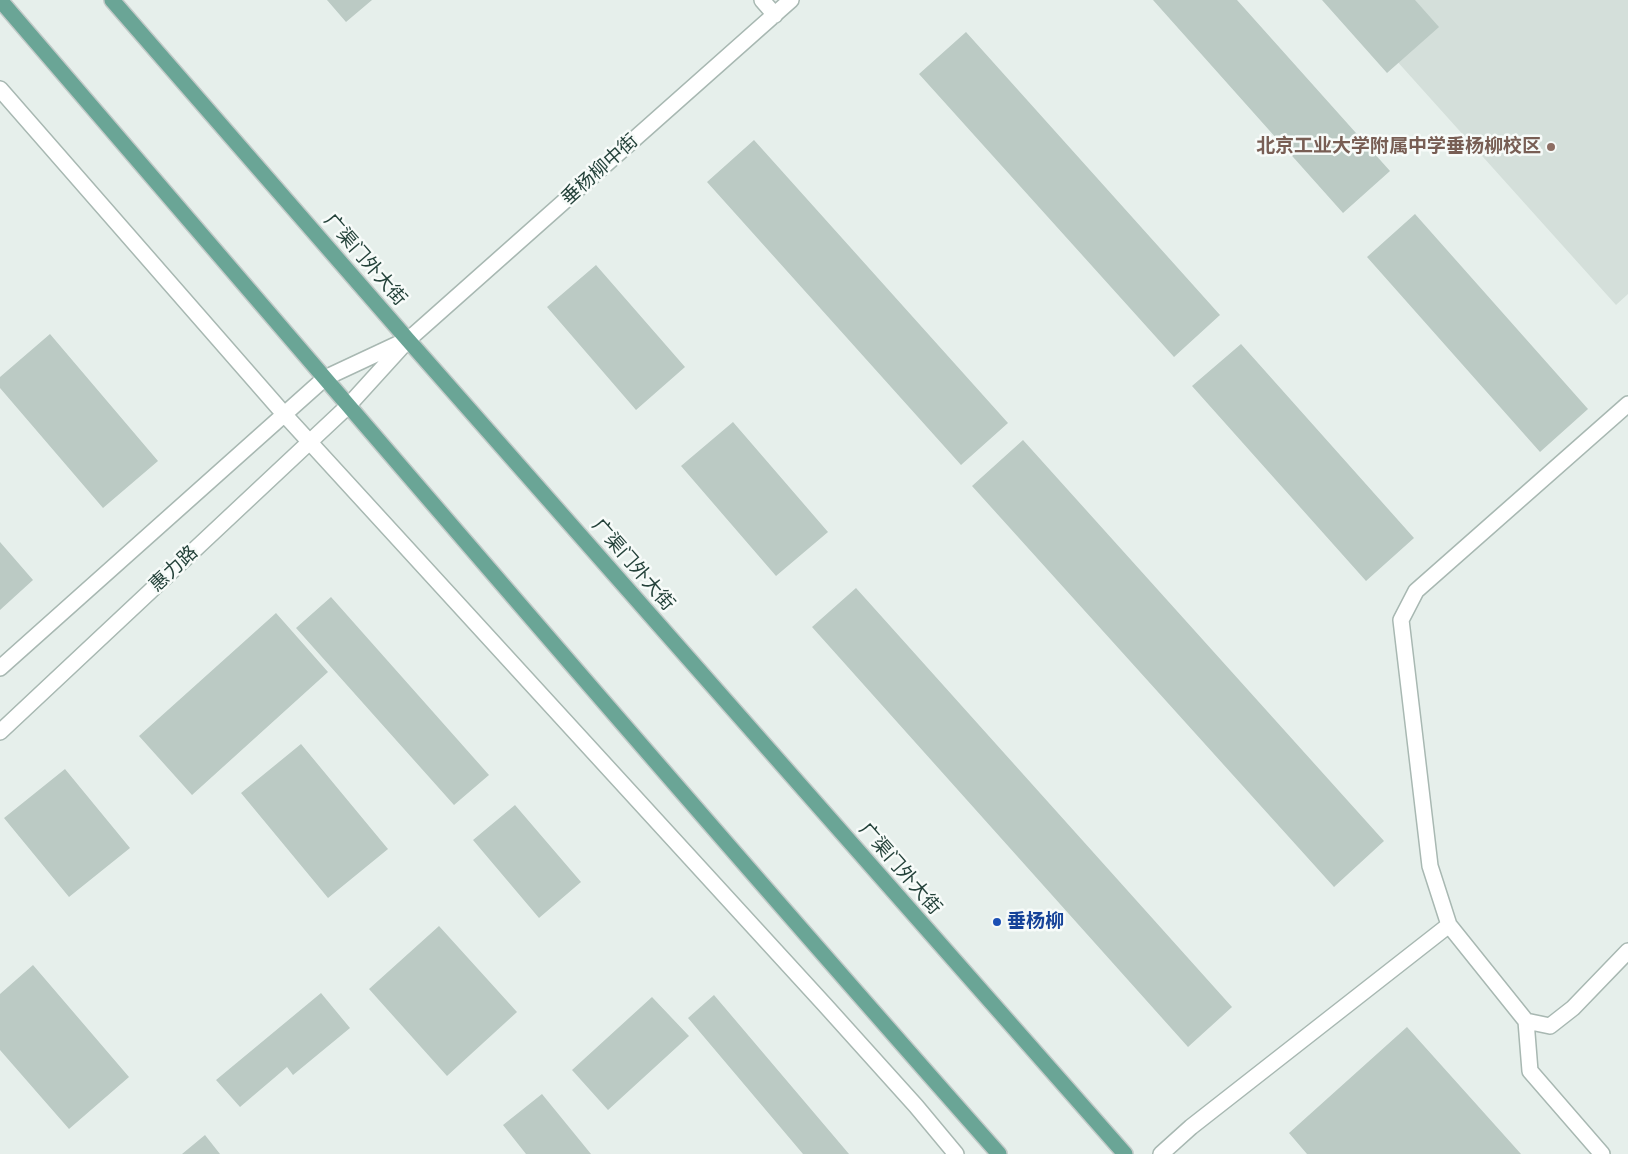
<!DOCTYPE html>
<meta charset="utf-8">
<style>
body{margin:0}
canvas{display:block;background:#e6efeb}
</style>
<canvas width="1628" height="1154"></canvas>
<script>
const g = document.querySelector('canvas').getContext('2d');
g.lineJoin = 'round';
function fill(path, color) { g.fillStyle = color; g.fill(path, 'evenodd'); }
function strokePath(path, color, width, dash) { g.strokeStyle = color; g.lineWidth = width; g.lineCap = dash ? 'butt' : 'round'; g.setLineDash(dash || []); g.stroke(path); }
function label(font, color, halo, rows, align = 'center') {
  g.font = font + ' Karla,"Noto Sans SC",sans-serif'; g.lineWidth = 5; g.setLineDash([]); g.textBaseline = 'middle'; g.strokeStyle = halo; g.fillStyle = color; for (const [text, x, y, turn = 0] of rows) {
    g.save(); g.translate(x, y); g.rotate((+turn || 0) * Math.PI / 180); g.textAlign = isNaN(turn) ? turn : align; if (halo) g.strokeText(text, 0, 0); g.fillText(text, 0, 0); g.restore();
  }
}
const built = new Path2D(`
 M1342,0H1628V294L1616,305Z`);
const building = new Path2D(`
 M327,0H372L346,22Z
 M1153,0H1237L1390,171L1343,213Z
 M1322,0H1415L1439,27L1387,73Z
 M966,32L1220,315L1174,357L919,74Z
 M754,140L1008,423L961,465L707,182Z
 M1415,214L1588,409L1540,452L1367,257Z
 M596,265L685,367L636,410L547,307Z
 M50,334L158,461L103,508L0,388V377Z
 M1241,344L1414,538L1366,581L1192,386Z
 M733,422L828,532L776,576L681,466Z
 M1023,440L1384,841L1334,887L972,486Z
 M0,542L33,580L0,610Z
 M856,588L1232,1007L1188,1047L812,627Z
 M331,597L489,775L454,805L296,628Z
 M276,613L328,672L192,795L139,736Z
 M301,744L388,849L328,898L241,793Z
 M65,769L130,848L69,897L4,818Z
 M515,805L581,882L539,918L473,840Z
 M439,926L517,1012L447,1076L369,989Z
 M33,965L129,1077L69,1129L0,1050V994Z
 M321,993L350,1028L293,1075L287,1067L240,1107L216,1080Z
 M714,995L849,1154H803L688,1018Z
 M652,997L689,1036L608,1110L572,1070Z
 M1407,1027L1521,1154H1307L1289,1133Z
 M542,1094L591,1154H526L503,1125Z
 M205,1135L220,1154H182Z`);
const minor = new Path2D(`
 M762,0L775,15
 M0,89L284,414L825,1005L916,1106L956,1154
 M1628,404L1416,591L1401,620L1430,866L1449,925L1526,1021L1550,1026L1573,1008L1628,951
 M0,668L325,378L402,342
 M0,732L348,406L408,340L791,0
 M1526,1021L1530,1071L1602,1154
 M1161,1154L1191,1127L1449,925`);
const major = new Path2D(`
 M0,0C332,386 662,773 999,1154
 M112,0L408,340L1125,1154`);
const markers = [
 [1551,147,5,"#8d6e63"],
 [997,922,5,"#1a4fb4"]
];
const educationNames = [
 ["北京工业大学附属中学垂杨柳校区",1541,147]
];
const streetNames = [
 ["垂杨柳中街",600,170,-42],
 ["广渠门外大街",365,260,49],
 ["广渠门外大街",633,565,49],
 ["惠力路",174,569,-43],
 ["广渠门外大街",900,869,49]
];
const transitNames = [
 ["垂杨柳",1007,922]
];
fill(built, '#d4dfda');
fill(building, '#bbcac4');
strokePath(minor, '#a8b8b2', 18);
strokePath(major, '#c2cac8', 18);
strokePath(minor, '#fff', 15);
strokePath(major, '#6aa596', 15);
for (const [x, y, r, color] of markers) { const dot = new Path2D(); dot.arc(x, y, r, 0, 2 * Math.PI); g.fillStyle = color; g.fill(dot); strokePath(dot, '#f7fbf9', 2); }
label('bold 19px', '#785e54', '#f7fbf9', educationNames, 'right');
label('19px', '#24423a', '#f7fbf9', streetNames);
label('bold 19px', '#164399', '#f7fbf9', transitNames, 'left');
</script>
